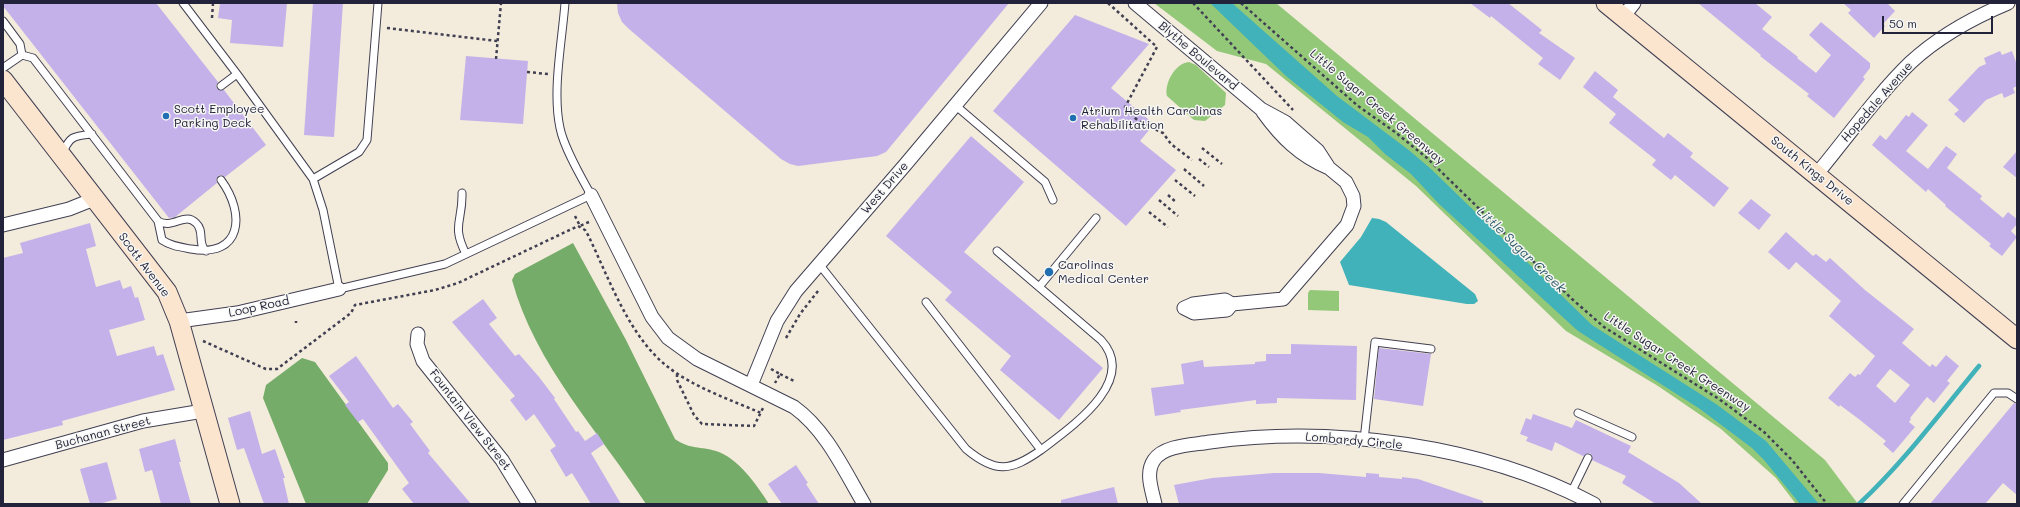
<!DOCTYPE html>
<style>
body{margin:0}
#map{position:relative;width:2020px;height:507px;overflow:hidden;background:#f3ebdb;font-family:Mali,sans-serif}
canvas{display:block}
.frame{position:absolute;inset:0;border:4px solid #22223b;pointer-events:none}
.scale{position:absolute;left:1882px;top:16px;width:111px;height:18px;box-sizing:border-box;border:2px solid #22223b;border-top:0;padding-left:5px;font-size:12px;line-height:14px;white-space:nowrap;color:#22223b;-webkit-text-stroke:3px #f6f6f2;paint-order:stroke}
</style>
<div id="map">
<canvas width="2020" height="507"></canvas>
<div class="frame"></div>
<div class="scale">50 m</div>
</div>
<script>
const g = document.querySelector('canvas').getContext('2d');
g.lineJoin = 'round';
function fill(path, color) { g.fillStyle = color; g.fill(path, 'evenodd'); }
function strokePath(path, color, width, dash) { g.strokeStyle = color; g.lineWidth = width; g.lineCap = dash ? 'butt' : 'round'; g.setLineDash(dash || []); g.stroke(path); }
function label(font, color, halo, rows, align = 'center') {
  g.font = font + ' Mali,sans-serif'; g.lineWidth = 3; g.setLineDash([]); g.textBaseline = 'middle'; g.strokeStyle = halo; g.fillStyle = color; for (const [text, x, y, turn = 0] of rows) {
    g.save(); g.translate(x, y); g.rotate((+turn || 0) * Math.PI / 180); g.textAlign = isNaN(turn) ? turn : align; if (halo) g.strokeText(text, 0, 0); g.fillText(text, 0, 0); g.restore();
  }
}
const green = new Path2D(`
 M1154,3H1276L1825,460L1858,504H1796L1776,478L1721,429L1658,386L1566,331L1416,186L1266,64L1217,51Z
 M1189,62L1196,65L1226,93L1225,105L1205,121L1194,120L1167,96C1164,84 1175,63 1189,62Z
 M1310,290L1339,291V311L1308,310V293Z`);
const forest = new Path2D(`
 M573,243L626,340L675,439C691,450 700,446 716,451C738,458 757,485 769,504H646C599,431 535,365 512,280L515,274Z
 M302,358L315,362L388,463V470L367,504H306L263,398L266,385Z`);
const water = new Path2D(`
 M1210,3H1232L1337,96L1410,151L1431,169L1592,325L1716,404L1766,441L1819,504H1800L1764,460L1752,448L1700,409L1578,331L1439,204L1411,174L1385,154L1368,137L1343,122L1286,76Z
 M1372,218L1379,219L1386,222L1475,294L1478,301L1474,304H1467L1349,285L1340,262L1361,237Z`);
const stream = new Path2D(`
 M1859,504C1904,462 1940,413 1979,366`);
const building = new Path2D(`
 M3,3H156L218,82L216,86L217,89L224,90L266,145L225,177L221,175L218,176L216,180L217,183L175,217L169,218L3,6Z
 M220,3H287L283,47L230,43L232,20L218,18Z
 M313,3H343L334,137L304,135Z
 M617,3H1009L886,152L877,156L798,166L790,164L781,159L629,29L622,22L618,13Z
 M1470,3H1508L1542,30L1539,33L1575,58L1560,80L1538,64L1543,58L1491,16L1490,18Z
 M1698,3H1755L1772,17L1762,29L1798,57L1797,58L1816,73L1831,55L1809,35L1821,22L1870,63V68L1863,77L1865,79L1834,118L1807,96L1809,94L1760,56L1761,55Z
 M1843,3H1887L1895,11L1883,24L1885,26L1874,38L1848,13L1851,10Z
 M1075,15L1149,44L1111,88L1154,124L1140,141L1176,170L1126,226L993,111Z
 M2000,51L2002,55L2012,51L2017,65V86L2013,88L2015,93L2004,98L2002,93L1986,100L1964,123L1954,114L1959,110L1948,100L1979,67L1986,64L1984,58Z
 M466,56L528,61L523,124L460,120Z
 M1595,71L1618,90L1613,97L1664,138L1668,133L1693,153L1690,157L1729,188L1714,207L1675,175L1671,180L1652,165L1656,160L1609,123L1616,114L1583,87Z
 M1912,112L1928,125L1906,151L1928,169L1946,146L1957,154L1947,168L1982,196L1980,199L2003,218L2008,212L2017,219V224L2011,231L2017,237L2002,256L1989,246L1991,244L1945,206L1946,205L1928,189L1926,192L1872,145L1880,135L1886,140L1906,115L1909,117Z
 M971,136L1024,182L964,252L1103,368L1059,420L1000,370L1011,356L945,300L952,292L886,236Z
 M2017,151V178L2003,167Z
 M1751,199L1771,215L1759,230L1738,213Z
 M90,223L96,246L86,249L96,287L120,280L123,289L131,286L135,298L138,297L145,320L109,330L117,356L154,346L157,356L163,354L175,390L62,421L63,425L3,440V258L23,253L20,243Z
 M1786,232L1813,256L1816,254L1826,262L1830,258L1865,290L1914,329L1902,343L1930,367L1932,364L1936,367L1946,355L1959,366L1947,381L1950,383L1934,403L1927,397L1910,418L1911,419L1909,422L1915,427L1893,453L1883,444L1886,441L1860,420L1840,405L1839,407L1828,398L1850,373L1855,377L1858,374L1860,375L1875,356L1829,316L1841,301L1796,262L1789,270L1768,252ZM1890,369L1910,385L1895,403L1876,386Z
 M483,299L497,318L489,324L515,356L519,354L539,377L555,398L554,399L576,432L578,431L585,441L597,433L604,444L591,453L621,504H591L572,473L566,477L550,450L556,446L534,414L526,421L510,400L515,396L452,322Z
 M1291,344L1357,346L1356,400L1277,398V403L1256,404V400L1180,410L1181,412L1155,416L1151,388L1184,384L1181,364L1203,360L1204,367L1255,364V362L1266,361V354H1291Z
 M1379,348L1431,354L1423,406L1374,399Z
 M356,356L393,408L398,404L413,422L410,424L430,451L428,453L471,504H414L402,489L409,483L363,419L358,422L345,405L349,402L329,376Z
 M2014,403L2017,404V495L2003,483L1985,504H1930Z
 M250,411L262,454L275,449L285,478H283L289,504H264L244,448L237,450L228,418Z
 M1533,414L1572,428L1576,420L1631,446L1628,452L1679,483L1702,504H1656L1622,483L1626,476L1592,460V456L1590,453L1583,456L1555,442L1552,451L1526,441L1528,437L1520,434L1526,418L1531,420Z
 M175,439L181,462H179L191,504H161L152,470L145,472L139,449Z
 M107,462L117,499L99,504H90L80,469Z
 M796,465L808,483L806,484L819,504H782L768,484Z
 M1274,473H1319L1366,477V473L1379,474V477L1402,479V477L1418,479L1483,501V504H1179L1174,485L1212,478Z
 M1114,487L1118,504H1061V500Z`);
const path = new Path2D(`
 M1108,3L1157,47L1124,109L1140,122L1163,133L1171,144L1192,160
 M1193,3L1293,110
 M1241,3L1358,106L1395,132L1427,158L1572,299L1604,327L1719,399L1764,432L1792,460L1827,504
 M212,18L213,3
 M387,28L497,41
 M496,59L501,3
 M527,72L548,74
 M1202,148L1222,164
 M1199,159L1209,167
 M1184,169L1204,186
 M1175,180L1195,196
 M1168,195L1177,203
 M1159,200L1178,216
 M1149,212L1168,227
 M575,216L580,226L589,222
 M296,321V323
 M786,338L800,314L818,291
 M203,341L266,369H277L351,313L355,305L435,290L458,283L578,226L585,230L588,235C609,278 629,337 668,367C693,387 731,400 761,413
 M771,369L780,374L775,383
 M677,374V380L694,415L702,424L754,426L764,406
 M780,374L794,381`);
const lane = new Path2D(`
 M183,3L237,74L221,86
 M3,21L20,44L22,55
 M3,68L22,55L33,58L158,221C173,230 185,211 196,223C205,231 197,244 206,251
 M237,74L313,179L323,210L339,289L445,264L591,195C581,177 564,148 560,128C552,91 562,42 565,3
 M955,105L1045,182L1053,200
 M62,154C70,136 73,136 92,134
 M313,179L359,152L367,140L378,3
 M462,193C463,221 451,225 466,254
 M158,221L162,240C171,246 180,247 191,249C242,258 246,214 221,180
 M819,264L966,449C996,474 1011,471 1041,450
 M1039,287L1096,218
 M926,302L1041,450C1071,427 1139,381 1101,340L997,251
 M1578,413L1632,437
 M1364,440L1375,342L1431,349
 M1571,493L1588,458
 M1903,504L1994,393H2008L2017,399`);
const street = new Path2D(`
 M1135,3L1261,109L1285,122L1318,151L1329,168L1346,182L1353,196L1354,206L1347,225L1283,299L1232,304L1225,300L1193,304L1184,308
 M1623,17L1634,3
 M1263,112C1281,137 1300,156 1329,168
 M1816,175C1846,139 1877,95 1910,63C1939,36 1972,18 2008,3
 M591,195L652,317L668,338L697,359L794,407C826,430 844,470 864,504
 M3,225L69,209L94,199
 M1184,308L1194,313L1227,310L1232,304
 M179,321L237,313L339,289
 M418,334L417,344L423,361L502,460L529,504
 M751,385L777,321L796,291L905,165L1041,3
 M3,460L143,421L203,411
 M1155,504C1152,490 1145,473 1154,460C1164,445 1193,445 1210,442C1334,425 1483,445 1594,504`);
const secondary = new Path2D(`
 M1606,3L2017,339
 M3,80L167,292L179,321L230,504`);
const markers = [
 [166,116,4,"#1f6fb2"],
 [1073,118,4,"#1f6fb2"],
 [1049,272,5,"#1f6fb2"]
];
const streetNames = [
 ["Blythe Boulevard",1198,56,40],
 ["Hopedale Avenue",1877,102,-49],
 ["Little Sugar Creek Greenway",1377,107,40],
 ["South Kings Drive",1812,171,39],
 ["West Drive",885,188,-49],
 ["Scott Avenue",144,265,53],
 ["Loop Road",259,307,-12],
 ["Little Sugar Creek Greenway",1677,362,33],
 ["Fountain View Street",470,420,52],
 ["Buchanan Street",103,433,-15],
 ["Lombardy Circle",1354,441,5]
];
const poiNames = [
 ["Scott Employee",174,109],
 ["Parking Deck",174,123],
 ["Atrium Health Carolinas",1081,111],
 ["Rehabilitation",1081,125],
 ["Carolinas",1058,265],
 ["Medical Center",1058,279]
];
const waterNames = [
 ["Little Sugar Creek",1521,250,44]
];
fill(green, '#93c879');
fill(forest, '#76ac69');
fill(water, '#41b2b9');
strokePath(stream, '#41b2b9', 4.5);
fill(building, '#c4b1ea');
strokePath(lane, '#414053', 9);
strokePath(street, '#414053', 15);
strokePath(secondary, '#414053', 21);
strokePath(path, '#414053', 2.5, [3, 3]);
strokePath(lane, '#fff', 7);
strokePath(street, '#fff', 13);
strokePath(secondary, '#fbe5cf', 19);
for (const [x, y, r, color] of markers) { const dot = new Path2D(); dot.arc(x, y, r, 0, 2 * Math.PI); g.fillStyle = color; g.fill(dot); strokePath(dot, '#f6f6f2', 1.5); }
label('12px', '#22223b', '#f6f6f2', streetNames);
label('12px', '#22223b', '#f6f6f2', poiNames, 'left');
label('italic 13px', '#2e5c6d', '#f6f6f2', waterNames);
</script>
